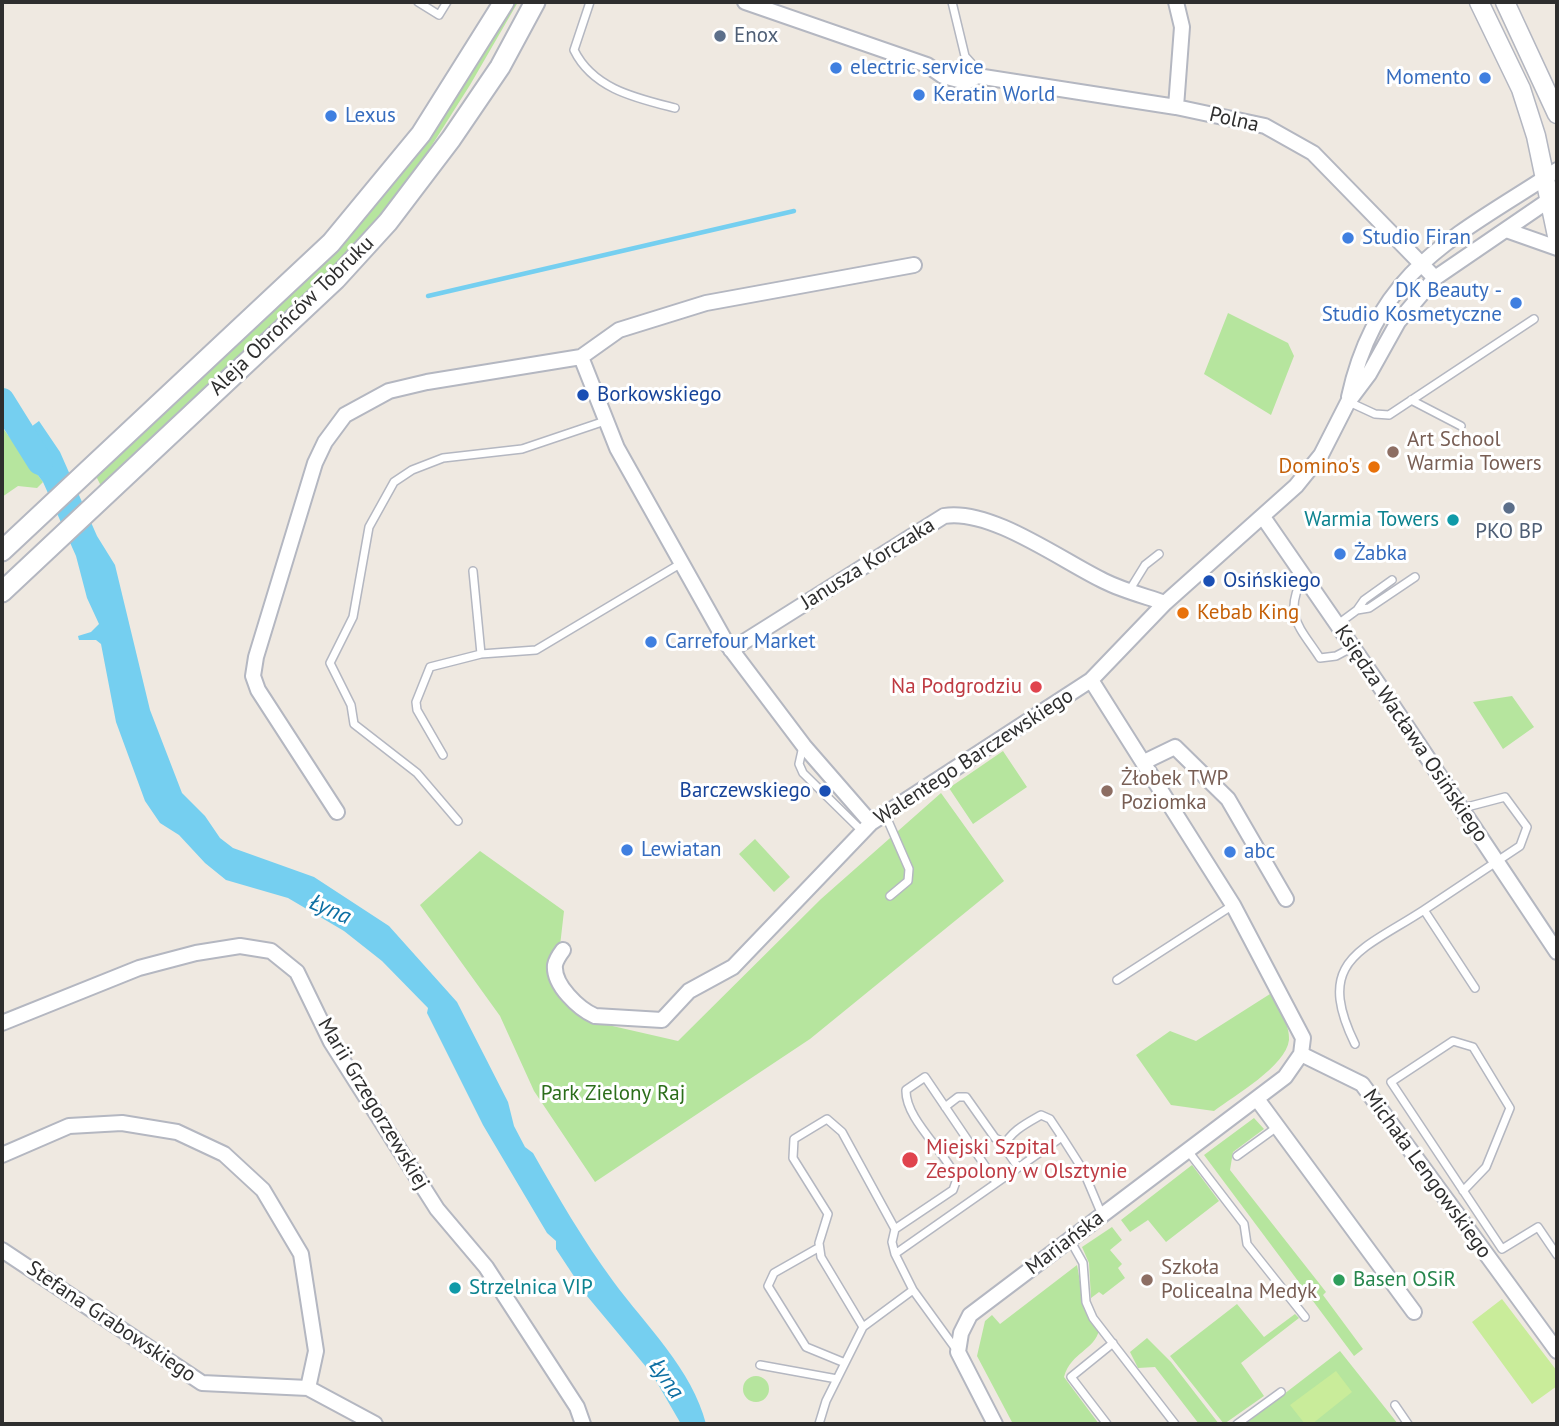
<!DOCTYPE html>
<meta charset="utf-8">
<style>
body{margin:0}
#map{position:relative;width:1559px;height:1426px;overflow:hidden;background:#efe9e1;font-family:"PT Sans",sans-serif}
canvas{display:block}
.frame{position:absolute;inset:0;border:4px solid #2e2e2e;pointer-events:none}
</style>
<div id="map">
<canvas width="1559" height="1426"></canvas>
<div class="frame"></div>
</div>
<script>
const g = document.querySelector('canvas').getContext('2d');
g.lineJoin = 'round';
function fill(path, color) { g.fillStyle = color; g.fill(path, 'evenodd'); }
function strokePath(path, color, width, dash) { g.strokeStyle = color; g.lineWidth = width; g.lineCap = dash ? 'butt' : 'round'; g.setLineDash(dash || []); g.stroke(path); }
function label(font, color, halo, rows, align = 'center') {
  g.font = font + ' "PT Sans",sans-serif'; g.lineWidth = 6; g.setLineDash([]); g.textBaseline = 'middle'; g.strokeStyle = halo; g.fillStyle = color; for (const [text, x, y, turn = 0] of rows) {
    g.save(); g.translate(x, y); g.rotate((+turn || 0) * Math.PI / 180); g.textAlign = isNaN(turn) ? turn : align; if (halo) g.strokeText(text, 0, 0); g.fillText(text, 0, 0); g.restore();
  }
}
const green = new Path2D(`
 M514,2H518L470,85L403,191L368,230L320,280L101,486L96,476C256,326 409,198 514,2Z
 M1228,313L1288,343L1294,356L1271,415L1204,374Z
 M2,427L43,482L37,488L18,486L2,497Z
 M1512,696L1534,727L1503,749L1473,702Z
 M1003,751L1027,787L973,824L949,788Z
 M941,793L1004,881L810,1039L595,1182L534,1091L500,1016L420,905L480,851L564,911L555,989L595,1022L678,1041L821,899Z
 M755,839L790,877L774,892L739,854Z
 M1270,994C1278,1008 1290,1024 1289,1040C1286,1066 1234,1096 1214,1111L1171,1105L1136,1055L1170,1031L1196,1041Z
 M1254,1118L1264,1129L1233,1152L1230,1170L1326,1292L1323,1295L1363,1349L1354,1356L1204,1155Z
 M1192,1165L1219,1201L1166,1242L1148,1220L1130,1232L1121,1220Z
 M1112,1227L1122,1240L1110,1250L1122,1264L1118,1268L1125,1278L1103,1295L1099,1292L1091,1298L1089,1263L1082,1247Z
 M1077,1265L1085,1309L1099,1330C1095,1350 1071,1352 1064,1377L1099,1424H1013L977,1356L985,1321L992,1315L1000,1324Z
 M1237,1304L1264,1337L1295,1314L1299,1318L1241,1363L1264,1396L1224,1424L1170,1356Z
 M1147,1338L1171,1362L1219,1424H1199L1155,1367L1138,1368L1130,1352Z
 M1340,1351L1398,1424H1245Z
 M743 1389a13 13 0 1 1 26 0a13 13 0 1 1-26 0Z`);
const pitch = new Path2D(`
 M1502,1299L1557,1371V1386L1532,1404L1472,1322Z
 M1336,1371L1352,1392L1312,1424H1305L1290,1405Z`);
const water = new Path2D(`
 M39,421L60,452L97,536L115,565L150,710L182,793L205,816L220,838L233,848L314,877L389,926L457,1002L508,1102L514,1126L525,1147L533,1153C558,1197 583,1240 613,1281C646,1326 692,1369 706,1424H681L652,1374L587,1296L556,1249V1241L547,1233L483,1125L427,1013L428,1008L382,961L344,931L288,898L226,880L205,863L179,835L160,823L145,801L116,722L101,644L96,640H79L78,636L91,632L99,624L87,598L76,556L43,482L12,441Z`);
const stream = new Path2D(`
 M428,296L794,211`);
const river = new Path2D(`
 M2,401L40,462`);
const service = new Path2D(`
 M418,2L439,15L447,2
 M590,2L574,50C593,89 636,98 675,108
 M952,2L965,56L974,66L977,76
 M1411,400L1461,426
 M1349,402L1375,414L1389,415L1534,319
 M473,571L481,654
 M1303,577C1283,615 1299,626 1320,658L1336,656L1353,647
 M1129,591L1145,565L1159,554
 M1357,610L1364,600L1392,580
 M1338,624L1357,610L1369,608L1415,577
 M803,746L799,764L803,773L862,831
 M443,755L417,710L416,702L430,667L481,654L536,650L680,564
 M1463,808L1505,797L1527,827L1520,846L1424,910L1475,988
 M885,814L909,869L908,881L890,896
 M458,821L417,773L354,724L351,705L330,663L353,617L369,527L394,482L412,470L443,458L522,449L605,421
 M1117,980L1233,905
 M1355,1044C1314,960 1361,951 1424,910
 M945,1107L958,1097H966L995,1138L1005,1143
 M1188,1151L1244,1224L1247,1244L1305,1317
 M1237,1156L1277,1127
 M1018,1167L1004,1147C1009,1132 1027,1123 1041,1115L1050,1119L1062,1137
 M1463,1191L1486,1167L1510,1108L1473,1047L1453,1041L1391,1082L1502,1249L1538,1227L1557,1255
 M895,1229L953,1190L957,1179C945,1151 905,1119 906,1090L925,1077L996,1182
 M1070,1240L1083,1263L1086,1302L1093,1318L1175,1424
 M818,1248L774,1273L768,1286L806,1347L845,1363
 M913,1290L958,1352
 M863,1327L821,1257L819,1243L828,1214L793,1158L794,1139L827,1119L842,1132L895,1229L892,1242L895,1254
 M760,1365L837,1379
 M1395,1405L1408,1424
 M819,1424L826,1401L863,1327L913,1290L895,1254L1062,1137L1083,1170L1102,1215
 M1107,1424L1071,1377L1113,1343
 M1237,1424L1281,1392`);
const minor = new Path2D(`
 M745,2L927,65L943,76L966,82L977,76L1176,107L1265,126L1313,153L1435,278
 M1176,107L1182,27L1176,2
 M1506,230L1557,248
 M581,357L617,448L727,644L804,746L871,823
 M1349,397C1377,268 1457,236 1557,170
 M1263,517L1381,688L1557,952
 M731,650L944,516C991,508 1062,561 1104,581C1124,591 1145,596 1165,603
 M1144,762L1175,747L1228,799L1286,899
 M337,812L258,690L253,676L256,657L315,463L325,442L345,415L389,391L427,382L581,357L619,330L706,303L914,265
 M563,950C560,954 556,960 555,965C553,985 579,1009 595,1016L662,1020L689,991L733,967L871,823L1091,680L1165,603L1296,486L1321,455L1348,402L1369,374L1398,322L1435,278L1555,196
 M2,1023L139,968L196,953L240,946L271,951L297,972L331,1042L437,1209L486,1267L577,1407L583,1424
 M1301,1054L1362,1084L1557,1351
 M1257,1099L1414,1312
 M2,1155L69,1126L122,1123L177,1132L224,1154L263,1190L301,1254L316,1351L308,1388L202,1383L2,1250
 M308,1388L375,1424
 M995,1424L958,1352L961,1333L970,1315L1285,1077L1301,1054L1303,1038L1233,905L1091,680`);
const tertiary = new Path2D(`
 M1479,2L1521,89L1536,136L1557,236
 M1505,2L1557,114`);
const secondary = new Path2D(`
 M2,551L331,243L421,134L504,2
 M2,592L336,279L388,222L451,139L500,67L535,2`);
const markers = [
 [720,36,7,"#5c6f8a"],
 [836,68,7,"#3f7fe0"],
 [1485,78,7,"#3f7fe0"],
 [919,95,7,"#3f7fe0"],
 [331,116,7,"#3f7fe0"],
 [1348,238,7,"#3f7fe0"],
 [1516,303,7,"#3f7fe0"],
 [583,395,7,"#1a4fb4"],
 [1393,452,7,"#8d6e63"],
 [1374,467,7,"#e8710a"],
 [1509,508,7,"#5c6f8a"],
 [1453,520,7,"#0f9aa8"],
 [1340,554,7,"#3f7fe0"],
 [1209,581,7,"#1a4fb4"],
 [1183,613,7,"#e8710a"],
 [651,642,7,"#3f7fe0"],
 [1036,687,7,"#e0444e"],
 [825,791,7,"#1a4fb4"],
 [1107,791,7,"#8d6e63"],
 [627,850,7,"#3f7fe0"],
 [1230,852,7,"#3f7fe0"],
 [910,1160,9,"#e0444e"],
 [1147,1280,7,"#8d6e63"],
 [1339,1280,7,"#2e9e5b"],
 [455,1288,7,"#0f9aa8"]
];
const serviceNames = [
 ["Enox",734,36],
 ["PKO BP",1509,532,"center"]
];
const shopNames = [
 ["electric service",850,68],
 ["Momento",1471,78,"right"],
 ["Keratin World",933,95],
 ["Lexus",345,116],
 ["Studio Firan",1362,238],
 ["DK Beauty -",1502,291,"right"],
 ["Studio Kosmetyczne",1502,315,"right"],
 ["Żabka",1354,554],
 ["Carrefour Market",665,642],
 ["Lewiatan",641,850],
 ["abc",1244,852]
];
const streetNames = [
 ["Polna",1234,120,13],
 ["Aleja Obrońców Tobruku",292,316,-44],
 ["Janusza Korczaka",868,564,-32],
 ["Księdza Wacława Osińskiego",1411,734,56],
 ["Walentego Barczewskiego",974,757,-33],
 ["Marii Grzegorzewskiej",373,1104,59],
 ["Michała Lengowskiego",1427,1174,54],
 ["Mariańska",1065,1243,-37],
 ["Stefana Grabowskiego",111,1322,34]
];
const transitNames = [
 ["Borkowskiego",597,395],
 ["Osińskiego",1223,581],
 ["Barczewskiego",811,791,"right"]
];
const educationNames = [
 ["Art School",1407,440],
 ["Warmia Towers",1407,464],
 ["Żłobek TWP",1121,779],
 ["Poziomka",1121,803],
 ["Szkoła",1161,1268],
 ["Policealna Medyk",1161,1292]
];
const foodNames = [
 ["Domino's",1360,467],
 ["Kebab King",1197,613,"left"]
];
const cultureNames = [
 ["Warmia Towers",1439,520],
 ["Strzelnica VIP",469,1288,"left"]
];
const healthNames = [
 ["Na Podgrodziu",1022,687],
 ["Miejski Szpital",926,1148,"left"],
 ["Zespolony w Olsztynie",926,1172,"left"]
];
const parkNames = [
 ["Park Zielony Raj",613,1094]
];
const leisureNames = [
 ["Basen OSiR",1353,1280]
];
const waterNames = [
 ["Łyna",330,910,24],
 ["Łyna",666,1379,55]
];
fill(green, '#b6e59e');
fill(pitch, '#c9ec9a');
fill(water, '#75cff0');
strokePath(stream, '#75cff0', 4.5);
strokePath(river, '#75cff0', 26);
strokePath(service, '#b4b7c1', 10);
strokePath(minor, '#b4b7c1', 18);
strokePath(tertiary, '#b4b7c1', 21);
strokePath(secondary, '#b4b7c1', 23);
strokePath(service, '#fff', 7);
strokePath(minor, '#fff', 14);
strokePath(tertiary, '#fff', 18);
strokePath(secondary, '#fff', 19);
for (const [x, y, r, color] of markers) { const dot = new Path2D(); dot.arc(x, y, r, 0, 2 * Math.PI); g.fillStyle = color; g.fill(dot); strokePath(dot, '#fff', 2.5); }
label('21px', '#4e5e75', '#fff', serviceNames, 'left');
label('21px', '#366cbe', '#fff', shopNames, 'left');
label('21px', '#2e2e2e', '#fff', streetNames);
label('21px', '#164399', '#fff', transitNames, 'left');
label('21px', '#785e54', '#fff', educationNames, 'left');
label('21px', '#c56008', '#fff', foodNames, 'right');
label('21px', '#0d838f', '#fff', cultureNames, 'right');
label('21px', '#be3a42', '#fff', healthNames, 'right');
label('21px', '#2c6e1b', '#fff', parkNames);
label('21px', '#27864d', '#fff', leisureNames, 'left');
label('italic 23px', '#0d6fa3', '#fff', waterNames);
</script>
